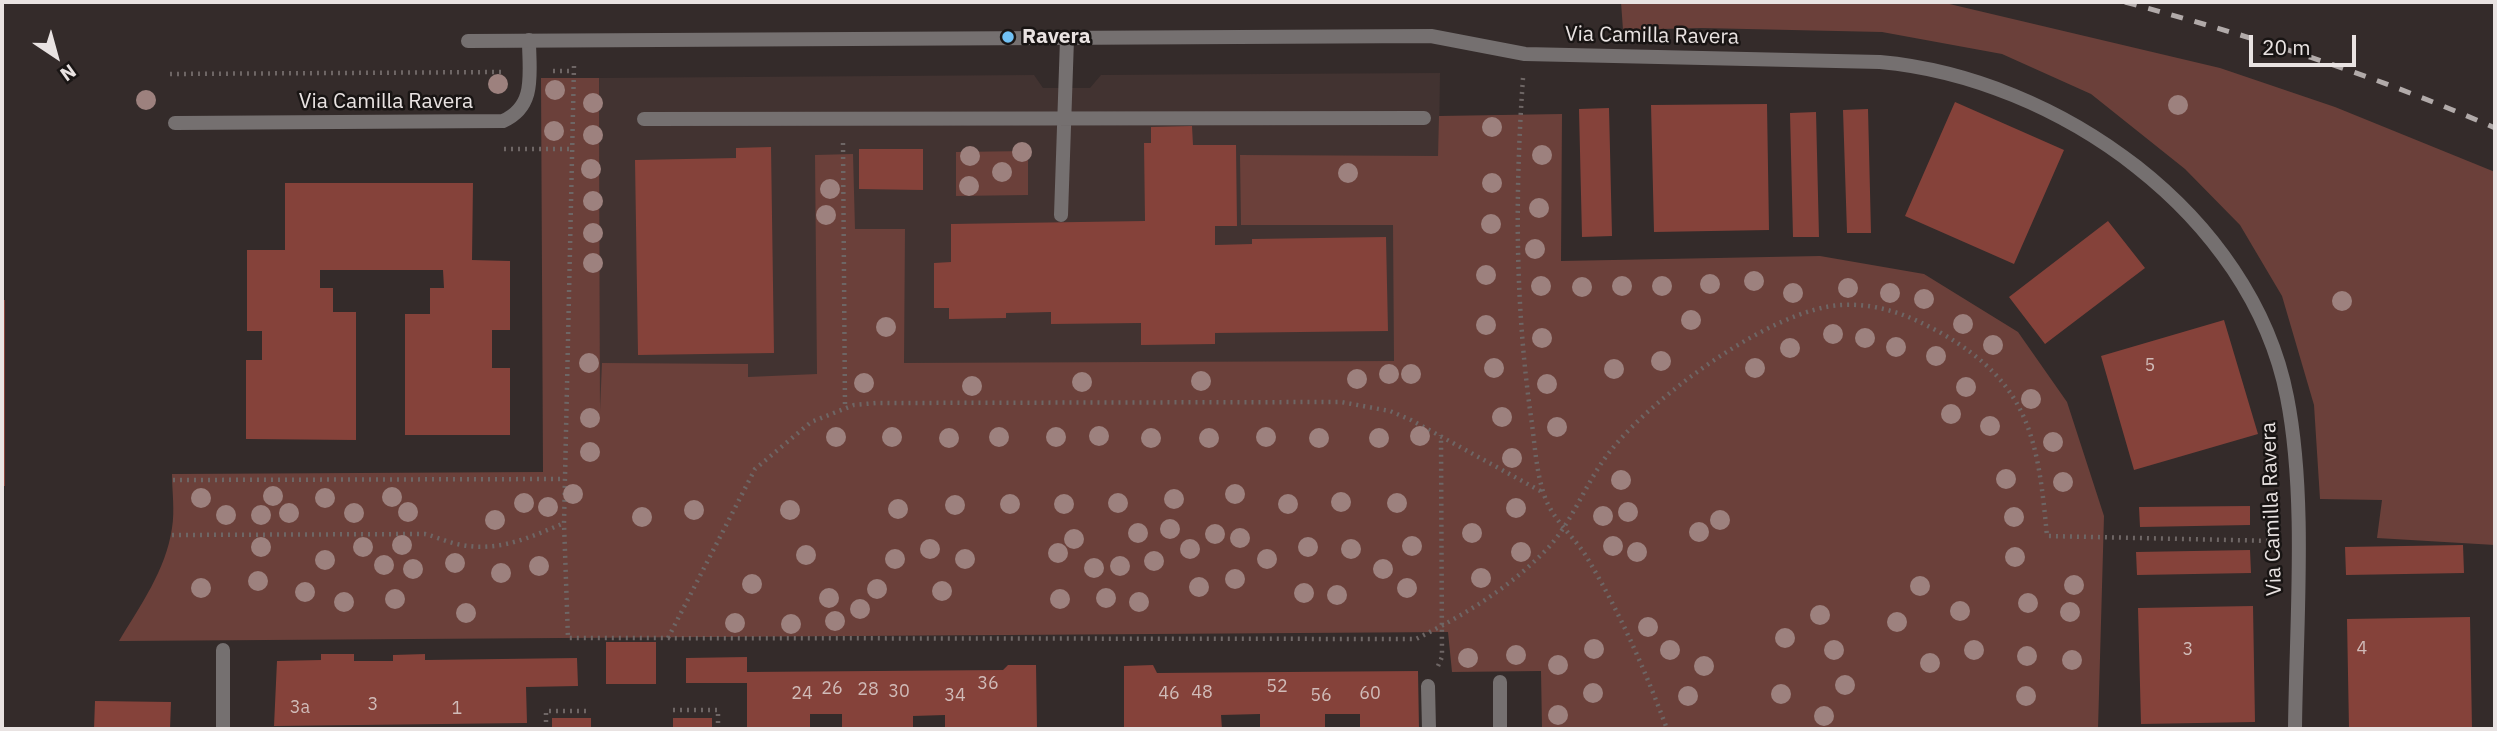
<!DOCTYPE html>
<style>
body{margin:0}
#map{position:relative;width:2497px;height:731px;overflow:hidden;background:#342b2a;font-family:"IBM Plex Sans",sans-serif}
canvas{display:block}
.frame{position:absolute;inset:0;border:4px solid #e9e3e2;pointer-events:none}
.north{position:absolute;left:21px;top:21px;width:70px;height:70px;-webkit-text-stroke:5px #191514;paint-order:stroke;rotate:144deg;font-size:19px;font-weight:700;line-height:28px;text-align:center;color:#e9e3e2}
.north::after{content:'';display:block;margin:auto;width:24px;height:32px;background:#e9e3e2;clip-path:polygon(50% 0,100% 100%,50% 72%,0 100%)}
.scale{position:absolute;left:2249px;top:35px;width:107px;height:32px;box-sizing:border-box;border:4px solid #e9e3e2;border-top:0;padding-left:9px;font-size:21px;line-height:24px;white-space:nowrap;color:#e9e3e2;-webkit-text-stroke:5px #191514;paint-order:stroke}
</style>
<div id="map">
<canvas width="2497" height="731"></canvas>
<div class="frame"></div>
<div class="north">N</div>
<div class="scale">20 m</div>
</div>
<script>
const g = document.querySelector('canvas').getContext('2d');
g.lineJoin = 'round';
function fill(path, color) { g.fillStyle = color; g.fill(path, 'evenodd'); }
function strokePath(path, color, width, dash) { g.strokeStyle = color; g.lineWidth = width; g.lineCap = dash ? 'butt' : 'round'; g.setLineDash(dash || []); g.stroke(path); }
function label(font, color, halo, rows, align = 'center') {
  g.font = font + ' "IBM Plex Sans",sans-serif'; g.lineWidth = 5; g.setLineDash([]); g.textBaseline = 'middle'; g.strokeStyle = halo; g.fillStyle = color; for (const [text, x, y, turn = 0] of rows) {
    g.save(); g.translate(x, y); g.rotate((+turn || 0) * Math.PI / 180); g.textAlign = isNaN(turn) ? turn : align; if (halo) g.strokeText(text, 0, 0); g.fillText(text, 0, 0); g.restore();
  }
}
const built = new Path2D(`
 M1440,73L1435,432L600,468L599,78L1034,75L1043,88H1090L1101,75Z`);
const green = new Path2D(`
 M1621,2H1941L2220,68L2335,107L2495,172V545L2377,538L2382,500L2320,499L2314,405L2282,296L2240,225L2185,169L2091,94L2002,54L1882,32L1701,28L1623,30Z
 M541,78H599L600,411L602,363L748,364V377L817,374L815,155L853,154L855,229H905L904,363L1394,361L1393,225H1241L1240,155L1438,156L1439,116L1562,114L1561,261L1820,256L1924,274L2018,332L2067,402L2104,516L2098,729H1542L1541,671L1452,672L1448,632L119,641C140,606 166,570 172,528C175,511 172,491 172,474L543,472Z
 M1028,151V195L956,196V152Z`);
const building = new Path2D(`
 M1955,102L2064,150L2014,264L1905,216Z
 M1767,104L1769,230L1654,232L1651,105Z
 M1609,108L1612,236L1582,237L1579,109Z
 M1868,109L1871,233H1847L1843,110Z
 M1816,112L1819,237H1793L1790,113Z
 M1192,126L1193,145H1236L1237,226H1215V245L1252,244V239L1386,237L1388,331L1215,333V344L1141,345V323L1051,324V312L1006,313V318L949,319V308H934V263L951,262V224L1145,221L1144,143H1151V127Z
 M771,147L774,353L638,355L635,160L736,158V148Z
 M859,149H923V190L859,189Z
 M285,183H473L472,260L510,261V330H492V368H510V435H405V314H430V288H444L443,270H320V288H333V312H356V440L246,439V360H262V331H247V250H285Z
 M2108,221L2145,268L2045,344L2009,297Z
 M2,300H5V486H2Z
 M2224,320L2258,434L2134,470L2101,356Z
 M2250,506V525L2140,527L2139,507Z
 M2463,545L2464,573L2346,575L2345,547Z
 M2250,550L2251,573L2137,575L2136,552Z
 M2253,606L2255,722L2141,724L2138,608Z
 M2470,617L2472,729H2349L2347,619Z
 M606,642H656V684H606Z
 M321,654H354V661H393V655L425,654V660L577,658L578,686L526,687L527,723L274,726L277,661L321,660Z
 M747,657V672L1003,670L1008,665H1036L1037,729H945V715L913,716V729H842V714H810V729H747V683H686V658Z
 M1153,665L1157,673L1418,671L1419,729H1360V714H1325V729H1260V714L1221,715L1222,729H1124V666Z
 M95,701L171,702L170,729H94Z
 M552,718H591V729H552Z
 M673,718H712V729H673Z`);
const path = new Path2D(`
 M574,66L564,523L568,638L1416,639C1464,615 1508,589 1546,550C1574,521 1586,480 1612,449C1654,396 1772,309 1841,305C1878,303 1909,315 1941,333C2030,384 2038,440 2047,536L2276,541
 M553,71H574
 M170,74L505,72
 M1523,78C1515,192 1515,304 1531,417C1535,444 1536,475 1546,500C1556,524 1577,539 1589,561C1620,613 1646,672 1667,729
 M843,143L845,408
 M504,149H572
 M173,480L565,479
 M172,535L425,534C437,537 449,543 462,545C499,552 531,537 564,523
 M668,638L755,469L811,422L854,405L876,403L1341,402L1390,411L1411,420L1544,493
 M1438,666L1442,657L1441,435
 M673,710H718V729
 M546,729V711H590`);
const service = new Path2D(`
 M644,119L1424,118
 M175,123L503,121C537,106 529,72 529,40
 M1061,215L1067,39
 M1500,682V729
 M1428,686L1429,729`);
const minor = new Path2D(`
 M468,41L1431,36L1525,54L1880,62C2058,78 2251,214 2287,397C2307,498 2296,625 2295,729
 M223,729V650`);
const rail = new Path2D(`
 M2125,2C2254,37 2372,74 2495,128`);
const trees = [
 [498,84],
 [555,90],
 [146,100],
 [593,103],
 [2178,105],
 [1492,127],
 [554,131],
 [593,135],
 [1022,152],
 [1542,155],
 [970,156],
 [591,169],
 [1002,172],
 [1348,173],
 [1492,183],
 [969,186],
 [830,189],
 [593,201],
 [1539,208],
 [826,215],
 [1491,224],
 [593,233],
 [1535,249],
 [593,263],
 [1486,275],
 [1754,281],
 [1710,284],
 [1541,286],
 [1622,286],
 [1662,286],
 [1582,287],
 [1848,288],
 [1793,293],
 [1890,293],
 [1924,299],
 [2342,301],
 [1691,320],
 [1963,324],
 [1486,325],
 [886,327],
 [1833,334],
 [1542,338],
 [1865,338],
 [1993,345],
 [1896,347],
 [1790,348],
 [1936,356],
 [1661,361],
 [589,363],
 [1494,368],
 [1755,368],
 [1614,369],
 [1389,374],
 [1411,374],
 [1357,379],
 [1201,381],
 [1082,382],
 [864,383],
 [1547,384],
 [972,386],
 [1966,387],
 [2031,399],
 [1951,414],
 [1502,417],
 [590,418],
 [1990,426],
 [1557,427],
 [1099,436],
 [1420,436],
 [836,437],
 [892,437],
 [999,437],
 [1056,437],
 [1266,437],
 [949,438],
 [1151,438],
 [1209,438],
 [1319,438],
 [1379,438],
 [2053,442],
 [590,452],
 [1512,458],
 [2006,479],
 [1621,480],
 [2063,482],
 [573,494],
 [1235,494],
 [273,496],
 [392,497],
 [201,498],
 [325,498],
 [1174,499],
 [1341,502],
 [524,503],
 [1118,503],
 [1397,503],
 [1010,504],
 [1064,504],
 [1288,504],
 [955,505],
 [548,507],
 [1516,508],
 [898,509],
 [694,510],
 [790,510],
 [408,512],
 [1628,512],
 [289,513],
 [354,513],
 [226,515],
 [261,515],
 [1603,516],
 [642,517],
 [2014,517],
 [495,520],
 [1720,520],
 [1170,529],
 [1699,532],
 [1138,533],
 [1472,533],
 [1215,534],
 [1240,538],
 [1074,539],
 [402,545],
 [1412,546],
 [1613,546],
 [261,547],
 [363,547],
 [1308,547],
 [930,549],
 [1190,549],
 [1351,549],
 [1521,552],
 [1637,552],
 [1058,553],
 [806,555],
 [2015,557],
 [895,559],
 [965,559],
 [1267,559],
 [325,560],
 [1154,561],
 [455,563],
 [384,565],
 [539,566],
 [1120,566],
 [1094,568],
 [413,569],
 [1383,569],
 [501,573],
 [1481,578],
 [1235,579],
 [258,581],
 [752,584],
 [2074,585],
 [1920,586],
 [1199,587],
 [201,588],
 [1407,588],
 [877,589],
 [942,591],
 [305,592],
 [1304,593],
 [1337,595],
 [829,598],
 [1106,598],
 [395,599],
 [1060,599],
 [344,602],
 [1139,602],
 [2028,603],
 [860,609],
 [1960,611],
 [2070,612],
 [466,613],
 [1820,615],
 [835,621],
 [1897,622],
 [735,623],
 [791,624],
 [1648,627],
 [1785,638],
 [1594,649],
 [1670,650],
 [1834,650],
 [1974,650],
 [1516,655],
 [2027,656],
 [1468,658],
 [2072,660],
 [1930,663],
 [1558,665],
 [1704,666],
 [1845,685],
 [1593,693],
 [1781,694],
 [1688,696],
 [2026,696],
 [1558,715],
 [1824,716]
];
const markers = [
 [1008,37,7,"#71c1f5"]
];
const numberNames = [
 ["5",2150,366],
 ["4",2362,649],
 ["3",2188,650],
 ["36",988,684],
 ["52",1277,687],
 ["26",832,689],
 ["28",868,690],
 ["30",899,692],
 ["48",1202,693],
 ["24",802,694],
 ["46",1169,694],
 ["60",1370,694],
 ["34",955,696],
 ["56",1321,696],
 ["3",373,705],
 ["3a",300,708],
 ["1",457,709]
];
const streetNames = [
 ["Via Camilla Ravera",1652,36,1],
 ["Via Camilla Ravera",386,102],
 ["Via Camilla Ravera",2272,509,-92]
];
const poiNames = [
 ["Ravera",1022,37]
];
fill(built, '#423331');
fill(green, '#6b403a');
fill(building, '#85423a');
strokePath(path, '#6e6665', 4.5, [2, 5]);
strokePath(service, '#757070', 14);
strokePath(minor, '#757070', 14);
strokePath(rail, '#b1aaa9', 5, [12, 12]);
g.fillStyle = '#9d817e';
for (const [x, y] of trees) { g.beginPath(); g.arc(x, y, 10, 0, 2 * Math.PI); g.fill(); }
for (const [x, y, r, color] of markers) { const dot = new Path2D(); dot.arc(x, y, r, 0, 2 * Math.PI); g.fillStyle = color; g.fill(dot); strokePath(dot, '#191514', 2.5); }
label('18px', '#d0bbb8', null, numberNames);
label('21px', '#e9e3e2', '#191514', streetNames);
label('bold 21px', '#e9e3e2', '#191514', poiNames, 'left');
</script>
